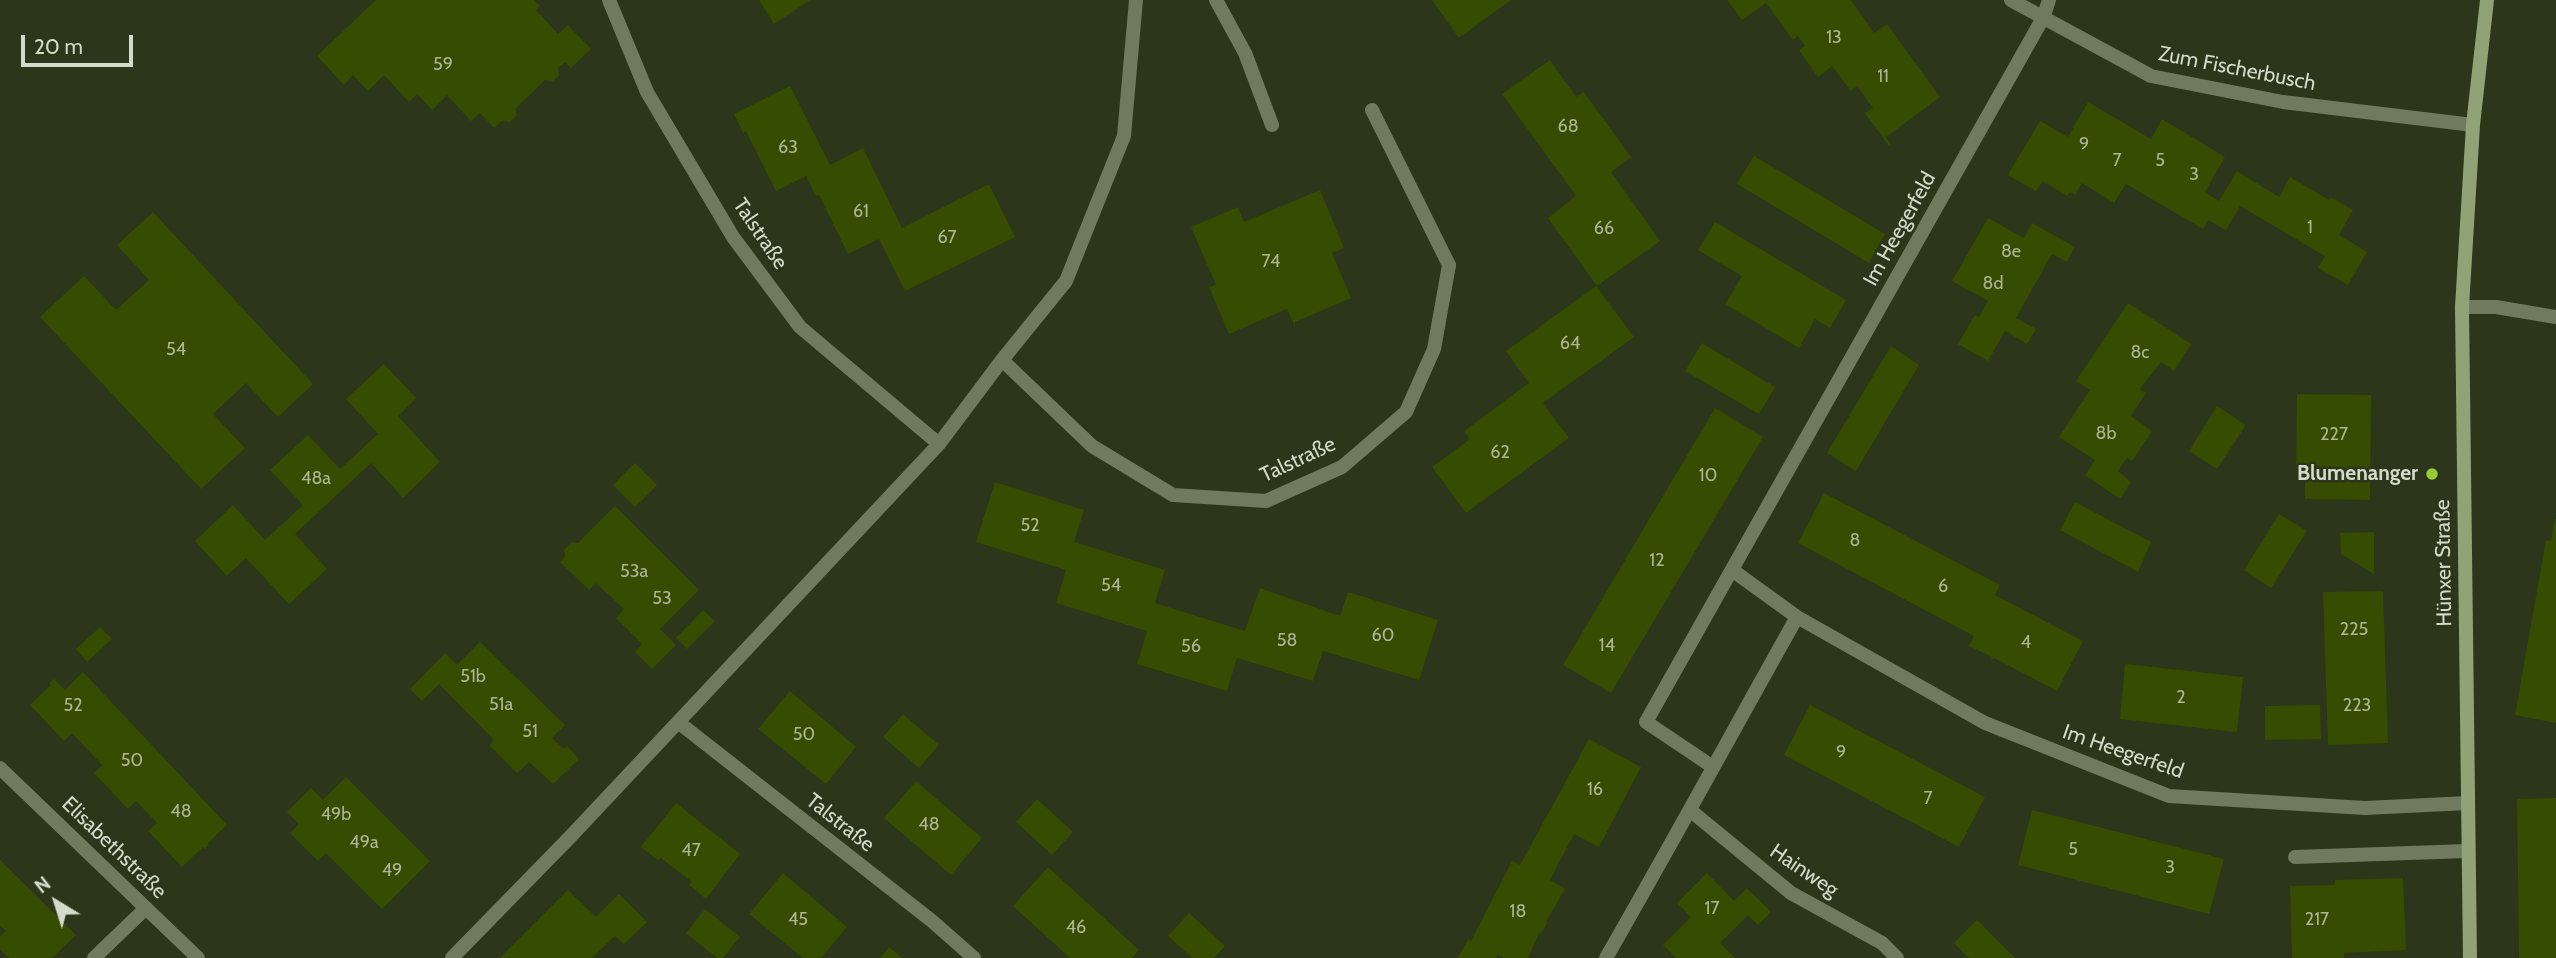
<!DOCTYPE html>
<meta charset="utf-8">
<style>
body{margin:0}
#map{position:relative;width:2556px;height:958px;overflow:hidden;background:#2b361a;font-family:Cabin,sans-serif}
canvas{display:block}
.north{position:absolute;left:21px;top:867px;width:70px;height:70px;-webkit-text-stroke:5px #2b361a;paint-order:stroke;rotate:322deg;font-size:19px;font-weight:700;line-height:28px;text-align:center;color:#d3dac9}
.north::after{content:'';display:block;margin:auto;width:24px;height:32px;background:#d3dac9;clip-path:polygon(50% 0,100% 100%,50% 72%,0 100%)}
.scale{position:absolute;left:21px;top:35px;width:112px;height:32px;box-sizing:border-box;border:4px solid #d3dac9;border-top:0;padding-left:9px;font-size:21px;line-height:24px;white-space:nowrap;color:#d3dac9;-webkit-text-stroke:5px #2b361a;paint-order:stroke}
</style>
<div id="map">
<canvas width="2556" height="958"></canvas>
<div class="north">N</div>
<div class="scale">20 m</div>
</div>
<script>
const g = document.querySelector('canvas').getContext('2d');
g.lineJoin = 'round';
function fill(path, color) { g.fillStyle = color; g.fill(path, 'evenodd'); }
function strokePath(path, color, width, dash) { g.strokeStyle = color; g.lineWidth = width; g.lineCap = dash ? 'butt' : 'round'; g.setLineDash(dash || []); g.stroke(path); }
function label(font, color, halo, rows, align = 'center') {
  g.font = font + ' Cabin,sans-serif'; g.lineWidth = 5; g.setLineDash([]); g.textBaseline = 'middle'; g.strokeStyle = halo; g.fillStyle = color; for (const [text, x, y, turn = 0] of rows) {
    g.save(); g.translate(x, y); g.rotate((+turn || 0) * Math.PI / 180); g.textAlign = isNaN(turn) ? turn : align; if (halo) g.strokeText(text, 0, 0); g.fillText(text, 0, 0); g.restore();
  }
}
const building = new Path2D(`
 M376,0H534L540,6L536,10L558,34L568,25L591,49L571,68L565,62L558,68L559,76L553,81L545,80L516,108V116L510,122L502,121L494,128L480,113L471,121L447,95L432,110L417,94L409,102L384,75L368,91L353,75L344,85L317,56Z
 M759,0H810L774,24Z
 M1432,0H1511L1459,38Z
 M1727,0H1851L1874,33L1887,24L1940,97L1886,137L1891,144L1889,146L1865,113L1873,108L1857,86L1851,91L1832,66L1818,77L1799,50L1805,46L1798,36L1793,40L1766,3L1742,20Z
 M1550,60L1576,97L1584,92L1631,157L1611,172L1660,241L1597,286L1548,218L1576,196L1502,94Z
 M790,86L830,165L863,148L902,228L989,184L1015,237L905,291L879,239L848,254L819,195L816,196L806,176L776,191L746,131L743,133L734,114Z
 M2088,102L2151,139L2162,119L2225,157L2205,192L2219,201L2237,171L2279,197L2290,177L2329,200L2331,197L2353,210L2339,235L2367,252L2348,285L2318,268L2325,256L2240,206L2226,230L2208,220L2203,229L2126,184L2114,203L2082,183L2075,195L2070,192L2067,196L2043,181L2036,191L2008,175L2040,121L2068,137Z
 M1754,156L1885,234L1869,263L1737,184Z
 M1320,190L1344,248L1332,253L1351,298L1295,322V327L1287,309L1229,334L1209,287L1216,285L1191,227L1238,207L1244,222Z
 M153,212L313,384L278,417L246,383L213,414L245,448L201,489L40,317L84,276L116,310L149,280L117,245Z
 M1988,218L2024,238L2032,223L2075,247L2067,262L2052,254L2016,318L2036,329L2027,344L2005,331L1988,361L1958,344L1975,315L1979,317L1988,301L1952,281Z
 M1715,222L1846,300L1830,328L1815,319L1799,348L1725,304L1742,276L1698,250Z
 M1596,286L1634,337L1543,403L1569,438L1466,513L1432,467L1470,439L1464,431L1529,383L1506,351Z
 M2128,303L2191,344L2174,371L2161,362L2140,389L2146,393L2131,416L2152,431L2132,461L2127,458L2118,471L2131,482L2120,499L2085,475L2095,460L2059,437L2090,390L2076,381Z
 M1702,343L1775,387L1759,414L1685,371Z
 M1891,346L1919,365L1856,471L1827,453Z
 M384,364L416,398L398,416L440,462L403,498L371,463L295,534L327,569L289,604L246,558L227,576L195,541L233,505L265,540L303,505L270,470L308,435L340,469L378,434L346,399Z
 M2297,394L2371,395L2370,500L2305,499V476L2296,475Z
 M2217,406L2246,425L2217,469L2189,451Z
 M1715,408L1763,437L1611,693L1563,665Z
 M635,463L657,485L635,507L613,485Z
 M995,482L1084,510L1074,542L1165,570L1155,603L1245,631L1260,588L1340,616L1348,592L1438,620L1419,680L1323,651L1313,681L1237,658L1227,691L1137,664L1147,631L1056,603L1066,570L976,542Z
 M1824,493L2000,585L1995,595L2083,641L2057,691L1994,658L1991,660L1992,657L1969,646L1974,636L1798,543Z
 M2075,502L2151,542L2138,572L2060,530Z
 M615,506L699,590L660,629L676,645L652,669L635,652L642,644L616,618L624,609L596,583L589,590L560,562L565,556L564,550L572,542L578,543Z
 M2279,514L2307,531L2271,588L2244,570Z
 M2555,519H2556V723L2515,715L2546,540L2551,541Z
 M2374,532V574L2341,554L2340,533Z
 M2383,591L2388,743L2328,745L2323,592Z
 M703,610L715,621L687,649L676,638Z
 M100,627L112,639L87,662L76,649Z
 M480,642L565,725L552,738L564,749L567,746L579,759L553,784L529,762L517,773L489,745L494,740L439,684L422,701L410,689L445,653L457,665Z
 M2125,664L2243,677L2237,732L2120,719Z
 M83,672L227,825L208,843L209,845L205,849L203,847L182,867L148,831L157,823L136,801L128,809L94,773L102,765L72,733L64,741L30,705L51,685L49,683L54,679L65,690Z
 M790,691L856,747L826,784L758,729Z
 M1810,705L1985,797L1959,847L1784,755Z
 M2320,705L2321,739L2265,740V706Z
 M903,714L939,745L919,768L883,737Z
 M1589,739L1641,767L1599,847L1574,834L1550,880L1565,889L1546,922H1548L1541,934L1539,933L1528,958H1504L1498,955L1496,958H1458L1468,939L1471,941L1512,861L1520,865Z
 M346,777L430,861L382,909L326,853L318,861L290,833L299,824L287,812L311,788L323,800Z
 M916,781L982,838L951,875L884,818Z
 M2556,798V958H2519L2517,799Z
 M1037,799L1073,832L1052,855L1016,822Z
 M676,803L740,854L706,899L689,885L692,882L661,858L658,860L641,847Z
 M2032,810L2224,859L2209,914L2018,865Z
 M0,860L76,935L52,958H9L0,949V937L6,931L0,926Z
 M1048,867L1139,950L1132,958H1070L1013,906Z
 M783,873L847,927L821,958H803L749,914Z
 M1707,873L1734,901L1747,888L1771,912L1758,925L1748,915L1720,943L1735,958H1676L1663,945L1691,917L1677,903Z
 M2403,878L2406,950L2344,953V958H2292L2290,886L2335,885V880Z
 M568,890L596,917L619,894L647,922L624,944L615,936L592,958H500Z
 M705,909L740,937L723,958H717L686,933Z
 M1189,913L1225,946L1214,958H1192L1168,936Z
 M1977,920L2015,958H1969L1954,943Z
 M889,947L902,958H880Z`);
const lane = new Path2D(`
 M1216,0L1245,53L1272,125
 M1372,110L1449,265
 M2295,857L2467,851
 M94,958L146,908`);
const street = new Path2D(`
 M609,0L647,92L733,237L800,327L939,444
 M2011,0L2151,76L2283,102L2473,125
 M2462,307H2496L2556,317
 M1002,360L1092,446L1173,495L1266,501L1342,467L1406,412L1434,349L1449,265
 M1797,617L1985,723L2169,796L2365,808L2468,803
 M678,722L932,921L974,958
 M1713,767L1646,722L2043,18L2049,0
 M0,768L198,958
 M1691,811L1791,893L1882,943L1897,958
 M452,958L572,835L939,444L1002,360L1066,281L1124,136L1136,0
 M1606,958C1671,845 1733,731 1797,617L1732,570`);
const secondary = new Path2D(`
 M2470,958L2462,307L2473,125L2487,0`);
const markers = [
 [2432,474,7,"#9acb34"]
];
const numberNames = [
 ["13",1834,38],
 ["59",443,65],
 ["11",1883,77],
 ["68",1568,127],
 ["9",2084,145],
 ["63",788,148],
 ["7",2117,161],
 ["5",2160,161],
 ["3",2194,175],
 ["61",861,212],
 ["1",2310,228],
 ["66",1604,229],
 ["67",947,238],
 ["8e",2011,252],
 ["74",1271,262],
 ["8d",1993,284],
 ["64",1570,344],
 ["54",176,350],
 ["8c",2140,353],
 ["8b",2106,434],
 ["227",2334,435],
 ["62",1500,453],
 ["10",1708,476],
 ["48a",316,479],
 ["52",1030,526],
 ["8",1855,541],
 ["12",1657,561],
 ["53a",634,572],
 ["54",1111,586],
 ["6",1943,587],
 ["53",662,599],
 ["225",2354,630],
 ["60",1383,636],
 ["58",1287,641],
 ["4",2026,643],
 ["14",1607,646],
 ["56",1191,647],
 ["51b",473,677],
 ["2",2181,698],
 ["51a",501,705],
 ["52",73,706],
 ["223",2357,706],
 ["51",530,732],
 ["50",804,735],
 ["9",1841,753],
 ["50",132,761],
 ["16",1595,790],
 ["7",1928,799],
 ["48",181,812],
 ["49b",336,815],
 ["48",929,825],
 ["49a",364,843],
 ["5",2073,850],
 ["47",691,851],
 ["3",2170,868],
 ["49",392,871],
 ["17",1712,909],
 ["18",1518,912],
 ["45",798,920],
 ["217",2317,920],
 ["46",1076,928]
];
const streetNames = [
 ["Zum Fischerbusch",2237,69,11],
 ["Im Heegerfeld",1900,229,-61],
 ["Talstraße",760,234,56],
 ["Talstraße",1298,460,-25],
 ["Hünxer Straße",2444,563,-91],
 ["Im Heegerfeld",2123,752,19],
 ["Talstraße",840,823,38],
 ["Elisabethstraße",114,848,44],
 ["Hainweg",1804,871,34]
];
const poiNames = [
 ["Blumenanger",2418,474]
];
fill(building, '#364c01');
strokePath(lane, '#6f7a5e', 14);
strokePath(street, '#6f7a5e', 14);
strokePath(secondary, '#91a376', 14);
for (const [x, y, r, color] of markers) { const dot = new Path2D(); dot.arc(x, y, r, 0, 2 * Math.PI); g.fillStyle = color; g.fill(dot); strokePath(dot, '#2b361a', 2.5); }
label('18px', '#acb697', null, numberNames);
label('21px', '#d3dac9', '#2b361a', streetNames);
label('bold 21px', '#d3dac9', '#2b361a', poiNames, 'right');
</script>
